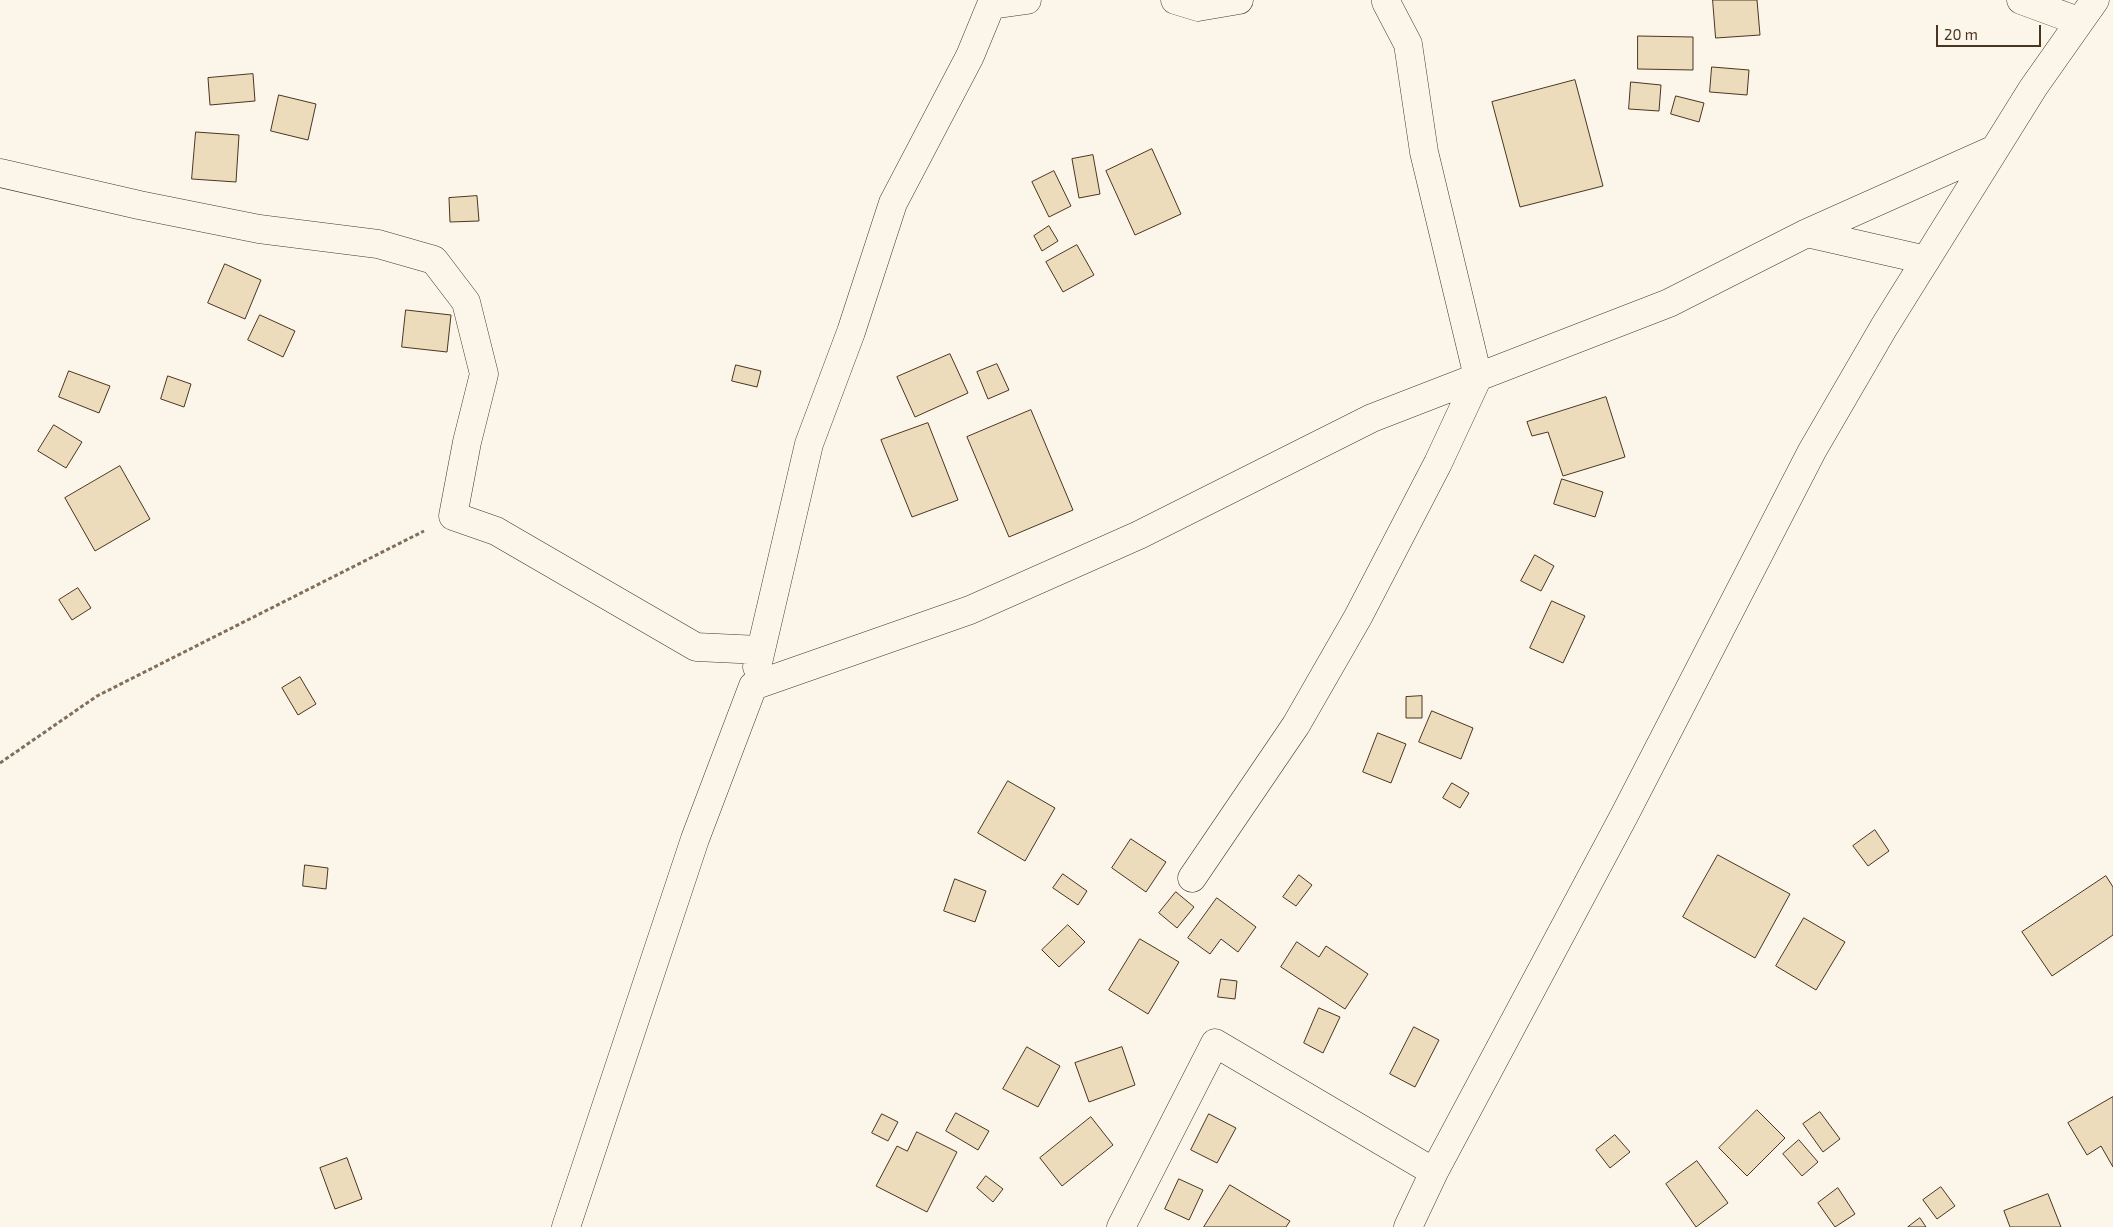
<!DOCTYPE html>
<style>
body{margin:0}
#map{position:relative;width:2113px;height:1227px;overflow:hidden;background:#fbf6e9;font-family:"Exo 2",sans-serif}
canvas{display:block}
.scale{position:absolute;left:1936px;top:25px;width:105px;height:22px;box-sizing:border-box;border:2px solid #4a3520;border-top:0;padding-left:6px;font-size:15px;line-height:18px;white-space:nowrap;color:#4a3520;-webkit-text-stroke:4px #fbf6e9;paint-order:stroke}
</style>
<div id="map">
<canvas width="2113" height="1227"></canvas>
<div class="scale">20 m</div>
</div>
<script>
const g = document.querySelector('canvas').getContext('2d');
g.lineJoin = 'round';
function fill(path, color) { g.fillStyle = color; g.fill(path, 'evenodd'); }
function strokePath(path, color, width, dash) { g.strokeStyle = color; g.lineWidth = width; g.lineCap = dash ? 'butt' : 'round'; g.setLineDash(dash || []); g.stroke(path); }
const building = new Path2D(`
 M1713,0H1757L1760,35L1716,38Z
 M1638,36L1693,37V70L1638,69Z
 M1712,67L1749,70L1747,95L1710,92Z
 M253,74L255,101L210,105L208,78Z
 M1575,80L1603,186L1520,207L1492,102Z
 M1631,82L1661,85L1659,111L1629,109Z
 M279,95L316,104L308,140L271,131Z
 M1676,96L1704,103L1699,122L1671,114Z
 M196,132L239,135L236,182L192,179Z
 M1152,149L1181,214L1135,235L1106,171Z
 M1093,155L1100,194L1079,198L1072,159Z
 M1054,171L1071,206L1049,217L1032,182Z
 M477,196L479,221L450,222L449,198Z
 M1049,226L1058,241L1042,251L1034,236Z
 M1077,245L1094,275L1063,292L1046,262Z
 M225,264L261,280L245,319L208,303Z
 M406,310L451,315L447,352L402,347Z
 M260,315L295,331L283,357L248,340Z
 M950,354L968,393L915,417L897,377Z
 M997,364L1009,390L988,399L977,372Z
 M736,365L761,371L757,387L732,381Z
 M69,371L110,386L99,413L59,397Z
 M168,376L191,384L184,407L161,399Z
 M1606,397L1625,457L1563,476L1548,432L1532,436L1527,422Z
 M1031,410L1073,510L1009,537L967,437Z
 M928,423L958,500L912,517L881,440Z
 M54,425L82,442L66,468L38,451Z
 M120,466L150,519L95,551L65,498Z
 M1562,479L1603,492L1595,517L1554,504Z
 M1535,555L1554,566L1541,591L1521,581Z
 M78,588L91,608L72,620L59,600Z
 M1552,601L1585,616L1563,663L1530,648Z
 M300,677L316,704L298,715L282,688Z
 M1422,696V718H1406V697Z
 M1432,711L1473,728L1461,759L1419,742Z
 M1378,733L1406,744L1391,783L1363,772Z
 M1008,781L1055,808L1025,861L978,833Z
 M1452,783L1469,793L1460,808L1443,798Z
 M1875,830L1889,851L1868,866L1853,846Z
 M1131,839L1166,862L1146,892L1112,868Z
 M1718,855L1790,894L1755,958L1683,917Z
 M305,865L328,868L326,889L303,886Z
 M1063,874L1087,891L1078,905L1053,888Z
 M1299,875L1312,885L1296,906L1283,897Z
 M2106,876L2113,887V935L2052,976L2022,932Z
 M955,879L986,891L975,922L944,911Z
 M1176,892L1194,907L1177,928L1159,913Z
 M1217,898L1256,927L1238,952L1221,939L1210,954L1188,938Z
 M1804,918L1845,942L1816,990L1776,966Z
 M1068,925L1085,942L1059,967L1042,950Z
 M1140,939L1179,962L1148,1014L1109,990Z
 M1297,942L1319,957L1326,946L1368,974L1345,1009L1281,967Z
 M1221,979L1237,981L1235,999L1218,997Z
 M1319,1008L1340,1017L1323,1053L1304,1043Z
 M1414,1027L1439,1040L1415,1087L1390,1074Z
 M1027,1047L1060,1066L1038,1107L1003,1089Z
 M1122,1047L1135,1085L1089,1102L1075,1063Z
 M2113,1097V1167L2101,1146L2087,1155L2068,1123Z
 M1757,1110L1785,1138L1747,1176L1719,1148Z
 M1820,1112L1840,1139L1823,1152L1803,1124Z
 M956,1113L989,1131L978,1150L946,1131Z
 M882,1114L898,1122L888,1141L872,1133Z
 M1209,1114L1236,1128L1217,1163L1191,1150Z
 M1091,1117L1113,1145L1062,1186L1040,1158Z
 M917,1132L957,1152L927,1212L876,1186L897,1146L907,1151Z
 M1615,1135L1630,1152L1610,1168L1596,1150Z
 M1799,1140L1818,1162L1802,1176L1783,1154Z
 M347,1158L362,1199L335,1209L320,1168Z
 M1697,1161L1728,1203L1696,1227L1666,1184Z
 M986,1176L1003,1189L993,1202L977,1188Z
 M1179,1179L1203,1190L1189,1220L1165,1209Z
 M1230,1185L1290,1221L1286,1227H1204Z
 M1941,1187L1955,1206L1937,1219L1923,1200Z
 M1838,1188L1855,1214L1835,1227L1818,1203Z
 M2048,1194L2061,1227H2010L2004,1211Z
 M1920,1218L1926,1227H1908Z`);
const path = new Path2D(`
 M0,763L97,696L424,531`);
const street = new Path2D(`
 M1175,0L1198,7L1239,0
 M2021,0L2078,21
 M0,173L139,205L259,229L378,244L434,260L466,302L484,374L467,442L453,516L496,531L696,647L760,650
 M1807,233L1926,260
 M757,667L809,444L851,332L893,203L970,56L991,5L1027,0
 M1192,878L1296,725L1358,617L1438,463L1478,377L1424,152L1408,44L1386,2L1387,0
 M566,1227L695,839L753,686L970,610L1139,535L1372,418L1669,303L1807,233L1995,149
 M1121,1227L1215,1043L1434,1172
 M1408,1227L1434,1172L1625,814L1812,451L1884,327L1995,149L2033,88L2095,0`);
fill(building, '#ecdcbc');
strokePath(building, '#4a3520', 1);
strokePath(street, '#4a3520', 29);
strokePath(path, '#7f6f5c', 3, [4, 2.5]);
strokePath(street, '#fbf6e9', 28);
</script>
